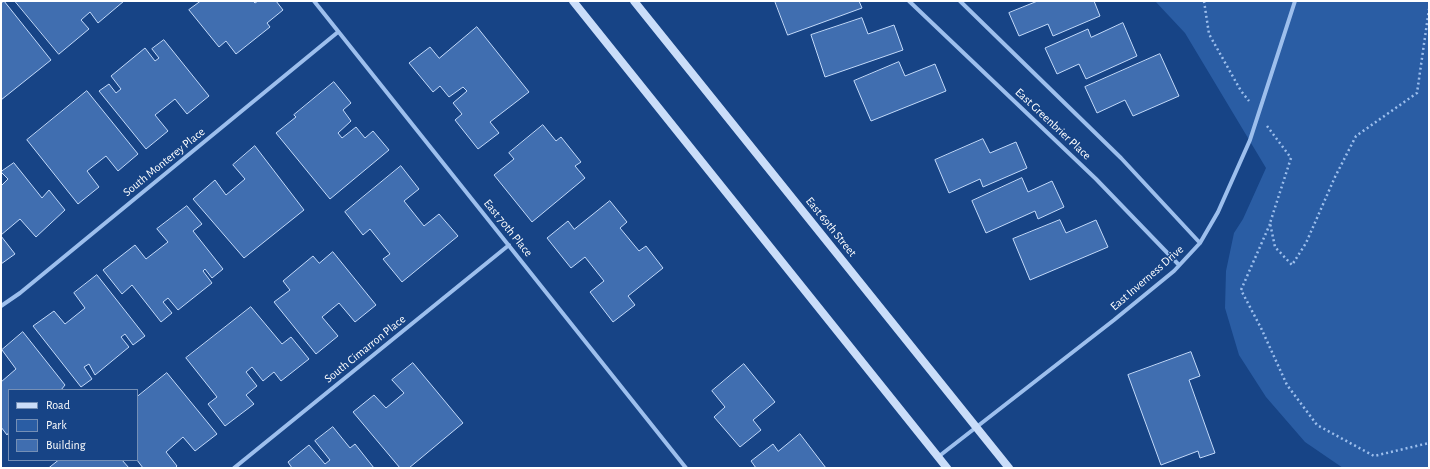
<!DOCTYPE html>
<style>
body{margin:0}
#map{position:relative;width:1430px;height:469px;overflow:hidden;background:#174486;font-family:"Alegreya Sans",sans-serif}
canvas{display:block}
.frame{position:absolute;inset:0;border:2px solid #fff;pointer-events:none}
.legend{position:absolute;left:8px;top:389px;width:130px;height:72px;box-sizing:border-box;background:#174486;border:1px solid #748fb6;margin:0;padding:5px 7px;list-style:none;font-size:12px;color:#fff}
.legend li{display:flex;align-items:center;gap:8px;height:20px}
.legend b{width:20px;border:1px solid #748fb6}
</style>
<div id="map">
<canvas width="1430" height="469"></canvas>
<div class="frame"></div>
<ul class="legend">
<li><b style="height:5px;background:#caddf9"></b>Road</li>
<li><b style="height:11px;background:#2a5da4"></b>Park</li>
<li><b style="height:11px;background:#406eb0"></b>Building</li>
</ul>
</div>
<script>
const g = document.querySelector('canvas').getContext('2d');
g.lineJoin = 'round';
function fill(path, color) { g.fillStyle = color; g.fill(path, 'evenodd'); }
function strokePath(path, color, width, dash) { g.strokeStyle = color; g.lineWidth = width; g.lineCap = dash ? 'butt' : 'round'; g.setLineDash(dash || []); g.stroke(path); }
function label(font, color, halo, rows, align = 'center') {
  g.font = font + ' "Alegreya Sans",sans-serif'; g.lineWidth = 3; g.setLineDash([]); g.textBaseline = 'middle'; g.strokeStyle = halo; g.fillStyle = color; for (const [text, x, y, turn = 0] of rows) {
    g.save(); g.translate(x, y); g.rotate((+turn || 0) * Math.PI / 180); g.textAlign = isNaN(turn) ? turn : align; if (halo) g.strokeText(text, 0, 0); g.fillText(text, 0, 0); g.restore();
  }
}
const green = new Path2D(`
 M1155,1H1429V468H1343L1305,442L1266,397L1239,355L1225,308L1226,271L1234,233L1243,219L1266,168L1185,33Z`);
const building = new Path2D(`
 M4,1L51,60L1,100V4Z
 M15,1H124L98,23L90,12L81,20L89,29L59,54Z
 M201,1H253L255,3L258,1H276L283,10L267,23L270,27L236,54L226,41L219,47L189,10Z
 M775,1H859L862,8L788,35Z
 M1038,1H1094L1100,16L1053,36L1048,24L1019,36L1009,13Z
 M862,18L868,34L894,25L903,50L825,77L811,35Z
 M1123,23L1137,56L1086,79L1079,64L1057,74L1045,48L1088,29L1091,37Z
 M477,27L529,92L490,122L499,133L478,149L455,120L462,114L453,103L467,91L463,87L449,97L440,86L433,92L409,63L430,47L439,58Z
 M164,40L209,96L187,114L175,99L155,115L168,131L146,149L99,91L109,84L116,93L121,89L111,76L145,48L155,61L159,58L152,49Z
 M1160,54L1179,96L1133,116L1125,100L1097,113L1085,87Z
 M899,62L905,76L935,64L946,91L871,121L854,81Z
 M334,82L351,103L343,110L351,121L338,133L342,138L356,127L365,138L373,131L389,150L330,199L276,133L296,117L294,115Z
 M87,91L138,154L118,171L106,156L87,171L99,187L78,204L27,140Z
 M543,125L556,141L561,137L581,162L575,166L585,178L532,222L494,175L514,159L509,153Z
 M983,139L990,153L1016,142L1027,168L983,187L980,179L949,193L935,160Z
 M255,146L304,210L244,258L193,199L215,180L226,195L245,179L233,165Z
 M14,163L42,198L49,190L65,210L36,237L20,219L1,235V184L2,185L8,179L1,172Z
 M401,166L419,189L404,201L424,226L439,214L458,236L402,282L383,259L390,254L370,229L363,235L345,212Z
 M1022,178L1028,192L1052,181L1064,207L1038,219L1035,211L986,233L972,201Z
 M610,201L627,222L620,228L639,251L646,246L663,268L628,296L635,305L613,322L590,292L604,281L585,257L571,268L547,238L568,221L574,229Z
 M187,206L202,224L193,231L223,269L212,278L205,269L203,271L212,283L178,310L168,298L163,302L172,313L161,322L132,285L122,294L103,270L135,245L146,259L168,242L157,229Z
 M1060,220L1066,233L1096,220L1108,247L1030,280L1013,239Z
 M1,236L15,254L1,264Z
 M333,252L376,305L355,322L339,303L322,317L338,336L316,354L274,302L290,290L283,281L313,256L319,263Z
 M97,275L145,336L133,345L125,334L121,337L129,347L95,375L89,364L84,367L92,379L81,387L33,326L54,311L65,324L85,308L74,293Z
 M251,307L282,344L291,337L309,359L281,381L274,372L263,381L252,367L246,372L257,386L246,395L254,404L225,426L208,404L217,397L186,358Z
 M23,332L65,385L61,390H9V432L7,435L1,427V382L16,369L2,350Z
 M1191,352L1200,376L1189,380L1215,453L1200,458L1198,451L1161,465L1128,375Z
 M413,363L463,423L409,468H400L353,412L374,395L386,408L404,393L392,380Z
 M744,364L775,402L753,420L761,430L740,447L714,417L725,407L712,391Z
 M167,373L217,434L195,451L183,437L166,452L177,466L175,468H143L137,460V397Z
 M333,427L350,448L355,444L374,468H292L288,462L309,445L325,464L330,460L315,441Z
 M800,434L826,468H756L751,461L773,444L778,451Z
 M59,460H122L129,468H49Z`);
const path = new Path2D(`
 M1204,1L1209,34L1241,91L1249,101
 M1267,126L1291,158L1270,223L1275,247L1292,265L1306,243L1335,177L1356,136L1417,93L1429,9
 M1270,224L1241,290L1261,328L1287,385L1317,425L1374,456L1429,443`);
const street = new Path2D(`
 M314,1L686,468
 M909,1L1096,179L1179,265
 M960,1L1121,158L1200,243
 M1,306L20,293L338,32
 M938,457L1114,320L1174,271L1200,243L1218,212L1250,140L1295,1
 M234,468L509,245`);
const secondary = new Path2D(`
 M573,1L947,468
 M634,1L1009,468`);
const streetNames = [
 ["East Greenbrier Place",1053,124,43],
 ["South Monterey Place",164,162,-39],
 ["East 69th Street",831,227,51],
 ["East 70th Place",508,228,51],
 ["East Inverness Drive",1147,278,-41],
 ["South Cimarron Place",365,349,-39]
];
fill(green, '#2a5da4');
fill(building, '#406eb0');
strokePath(building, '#c3dafa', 1);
strokePath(path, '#9dbfed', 2.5, [2, 3]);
strokePath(street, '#9dbfed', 4);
strokePath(secondary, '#caddf9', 8);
label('12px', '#fff', '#174486', streetNames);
</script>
